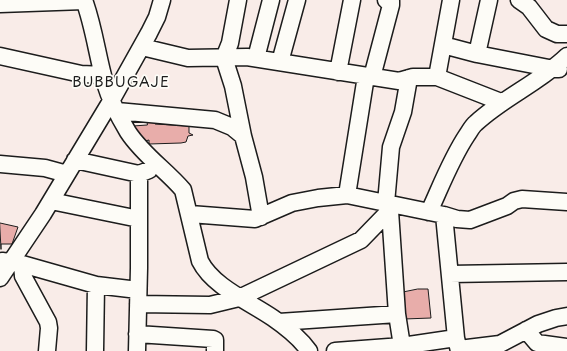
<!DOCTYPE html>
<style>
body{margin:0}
canvas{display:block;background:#f9ece8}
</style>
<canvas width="567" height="351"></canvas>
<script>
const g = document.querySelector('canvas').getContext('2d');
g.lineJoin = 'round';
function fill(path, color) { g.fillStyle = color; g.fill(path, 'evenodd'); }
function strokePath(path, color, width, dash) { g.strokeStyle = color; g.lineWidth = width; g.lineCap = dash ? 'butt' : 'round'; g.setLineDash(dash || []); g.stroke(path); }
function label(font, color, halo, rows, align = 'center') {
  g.font = font + ' "Playpen Sans",sans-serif'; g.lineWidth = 3.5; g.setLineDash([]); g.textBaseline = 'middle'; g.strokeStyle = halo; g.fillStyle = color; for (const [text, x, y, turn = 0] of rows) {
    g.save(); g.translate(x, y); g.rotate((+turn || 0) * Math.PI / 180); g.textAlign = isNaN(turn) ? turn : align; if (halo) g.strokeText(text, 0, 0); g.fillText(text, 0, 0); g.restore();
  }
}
const building = new Path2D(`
 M147,117L156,118L155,124L189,126V133L193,135L188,136L186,142L181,143L149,144V140L141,142L133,126L147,125Z
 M0,223L18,227L12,244H1V249Z
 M418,289H428L431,318L404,319L400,293Z`);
const minor = new Path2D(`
 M84,0C94,27 97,55 105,83C110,100 119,117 128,132C143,155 166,170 183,190L200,261C213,287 250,302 273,318C286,327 300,338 309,351
 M238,0L230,43L224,58L233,86L243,136L254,177L261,217
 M519,0L529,7L546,29L557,34H567
 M0,4L84,1
 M443,45L477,54L554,69H559
 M142,47L188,58L247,57L399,81L413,77H437L501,102
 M477,54L489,0
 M0,56L81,74L103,75
 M256,58L271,0
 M280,62L297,0
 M338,72L352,0
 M372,77L391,5V1L386,0
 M437,77L451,0
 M117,111L215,120L232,127L243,136
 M75,160L139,174L149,170
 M0,164L45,168L67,174
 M347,195L366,76
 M51,201L139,219
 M386,203L391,147L403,112L409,78
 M390,211L397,314L402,346
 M429,212C441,186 451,159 467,135C470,131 472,126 476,123C504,97 539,83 567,56
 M190,214L255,219L292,203L318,198L347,195L444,215L457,219L470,220L507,206L514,201L522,199L567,202
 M444,215L456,338L459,351
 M2,261L22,264L96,285L138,290
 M22,264L23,276L48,322L49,328L47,351
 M450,274L567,272
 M0,278L43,214L111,101L149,33L157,17L162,0
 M138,304L210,305L239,298L361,240L395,205
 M279,322L397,314
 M526,330L537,343L567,347
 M137,334L213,339L215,340V351
 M459,349L500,344L538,324L556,318L567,316
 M95,351L96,285
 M137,351L139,268V174
 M335,351L402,346L456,338`);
const quarterNames = [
 ["BUBBUGAJE",121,83]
];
fill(building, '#e8adaa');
strokePath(building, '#1c1c1c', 1);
strokePath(minor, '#1c1c1c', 19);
strokePath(minor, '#fdfcf7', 16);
g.letterSpacing = '1px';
label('14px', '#1c1c1c', '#fdfcf7', quarterNames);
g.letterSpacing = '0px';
</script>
